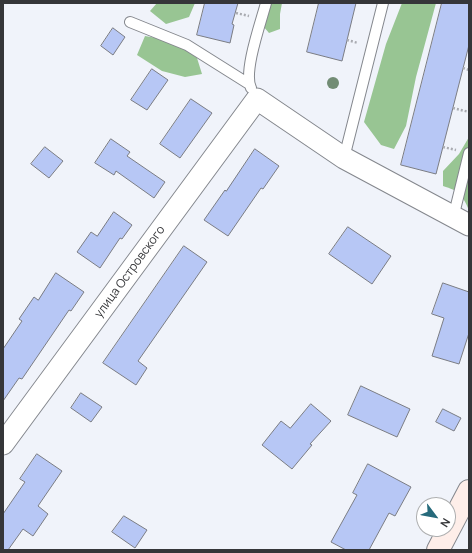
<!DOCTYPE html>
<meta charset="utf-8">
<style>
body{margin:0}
#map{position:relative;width:472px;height:553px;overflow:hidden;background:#f0f3fa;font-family:Manrope,sans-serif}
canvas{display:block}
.frame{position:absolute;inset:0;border:4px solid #353639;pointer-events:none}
.north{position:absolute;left:416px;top:497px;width:40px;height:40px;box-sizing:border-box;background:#fff;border:1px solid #aeafb0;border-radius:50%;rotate:122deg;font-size:11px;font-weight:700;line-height:16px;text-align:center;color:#353639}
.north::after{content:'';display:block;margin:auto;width:14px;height:18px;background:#266a7b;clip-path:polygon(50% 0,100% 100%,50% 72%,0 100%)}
</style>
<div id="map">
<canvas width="472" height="553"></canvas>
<div class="frame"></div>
<div class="north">N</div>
</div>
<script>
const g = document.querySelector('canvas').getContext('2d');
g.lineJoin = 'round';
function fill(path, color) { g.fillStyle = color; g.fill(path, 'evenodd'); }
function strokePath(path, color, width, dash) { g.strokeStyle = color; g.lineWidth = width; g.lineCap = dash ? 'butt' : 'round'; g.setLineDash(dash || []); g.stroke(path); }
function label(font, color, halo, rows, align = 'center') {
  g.font = font + ' Manrope,sans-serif'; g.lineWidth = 3; g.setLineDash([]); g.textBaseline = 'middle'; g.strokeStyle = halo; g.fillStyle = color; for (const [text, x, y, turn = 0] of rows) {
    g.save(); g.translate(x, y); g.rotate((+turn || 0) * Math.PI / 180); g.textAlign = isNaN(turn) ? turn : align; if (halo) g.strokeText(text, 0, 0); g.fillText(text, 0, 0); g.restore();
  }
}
const forest = new Path2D(`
 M157,3H195L189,17L166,24L150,11Z
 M267,3H282L280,14V29L269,33L263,26Z
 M402,3H436L416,77L406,126L394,149L381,145L364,122L386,44Z
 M145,36L174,41L197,58L202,74L185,77L162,71L137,55Z
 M469,137V210C462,194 459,191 443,186V171L459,154Z`);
const building = new Path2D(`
 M205,3H238L232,24L234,25L230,43L197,35Z
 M319,3H356L342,61L307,52Z
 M442,3H469V45L436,174L401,165Z
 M113,28L125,37L113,55L101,46Z
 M152,69L168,80L147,110L131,100Z
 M191,99L212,113L180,158L160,144Z
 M111,139L130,152L127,156L165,182L154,198L116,171L114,175L95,163Z
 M45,147L63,161L49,178L31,164Z
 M255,149L279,166L263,189L261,188L228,236L204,220L225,190L226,191Z
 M114,212L132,225L122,239L120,238L100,268L77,252L91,232L97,236Z
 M348,227L391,256L372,284L329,254Z
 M184,246L207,262L138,361L147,368L136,385L103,363Z
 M56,273L84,292L71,311L69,310L22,379L19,378L3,401V349L22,321L19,319L34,297L38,300Z
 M443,283L469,292V333L459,364L432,356L444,318L432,314Z
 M361,386L410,409L397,437L348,415Z
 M81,393L102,407L91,422L71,408Z
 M311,404L331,421L310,444L312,445L292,469L262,445L281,421L290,428Z
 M443,409L461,418L454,431L436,422Z
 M37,454L62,471L38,506L48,514L33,536L23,529L8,550H3V514L25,482L20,479Z
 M368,464L411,487L395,516L389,513L369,550H346L331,542L357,495L353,493Z
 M124,516L147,530L135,548L112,532Z`);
const path = new Path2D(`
 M236,13L249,16
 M347,40L358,43
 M463,68L469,70
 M453,108L469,112
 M443,147L456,150`);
const lane = new Path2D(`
 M130,22L187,45L249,84
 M251,88C243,72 261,22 266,3
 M344,158L383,3
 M453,218L469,153`);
const street = new Path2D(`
 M3,444L257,99L344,158L469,225`);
const secondary = new Path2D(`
 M438,550L469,491`);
const trees = [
 [333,83]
];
const streetNames = [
 ["улица Островского",130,272,-54]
];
fill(forest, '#98c593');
fill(building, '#b7c7f5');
strokePath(building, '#7a7c83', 1);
strokePath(lane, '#84878d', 12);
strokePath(street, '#84878d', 23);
strokePath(secondary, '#84878d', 24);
strokePath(path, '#a9abb1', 2.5, [2, 2]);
strokePath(lane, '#fff', 10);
strokePath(street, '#fff', 21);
strokePath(secondary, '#feeee9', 22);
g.fillStyle = '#728c74';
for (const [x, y] of trees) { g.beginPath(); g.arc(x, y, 6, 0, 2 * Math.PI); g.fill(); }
label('12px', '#353639', '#fff', streetNames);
</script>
